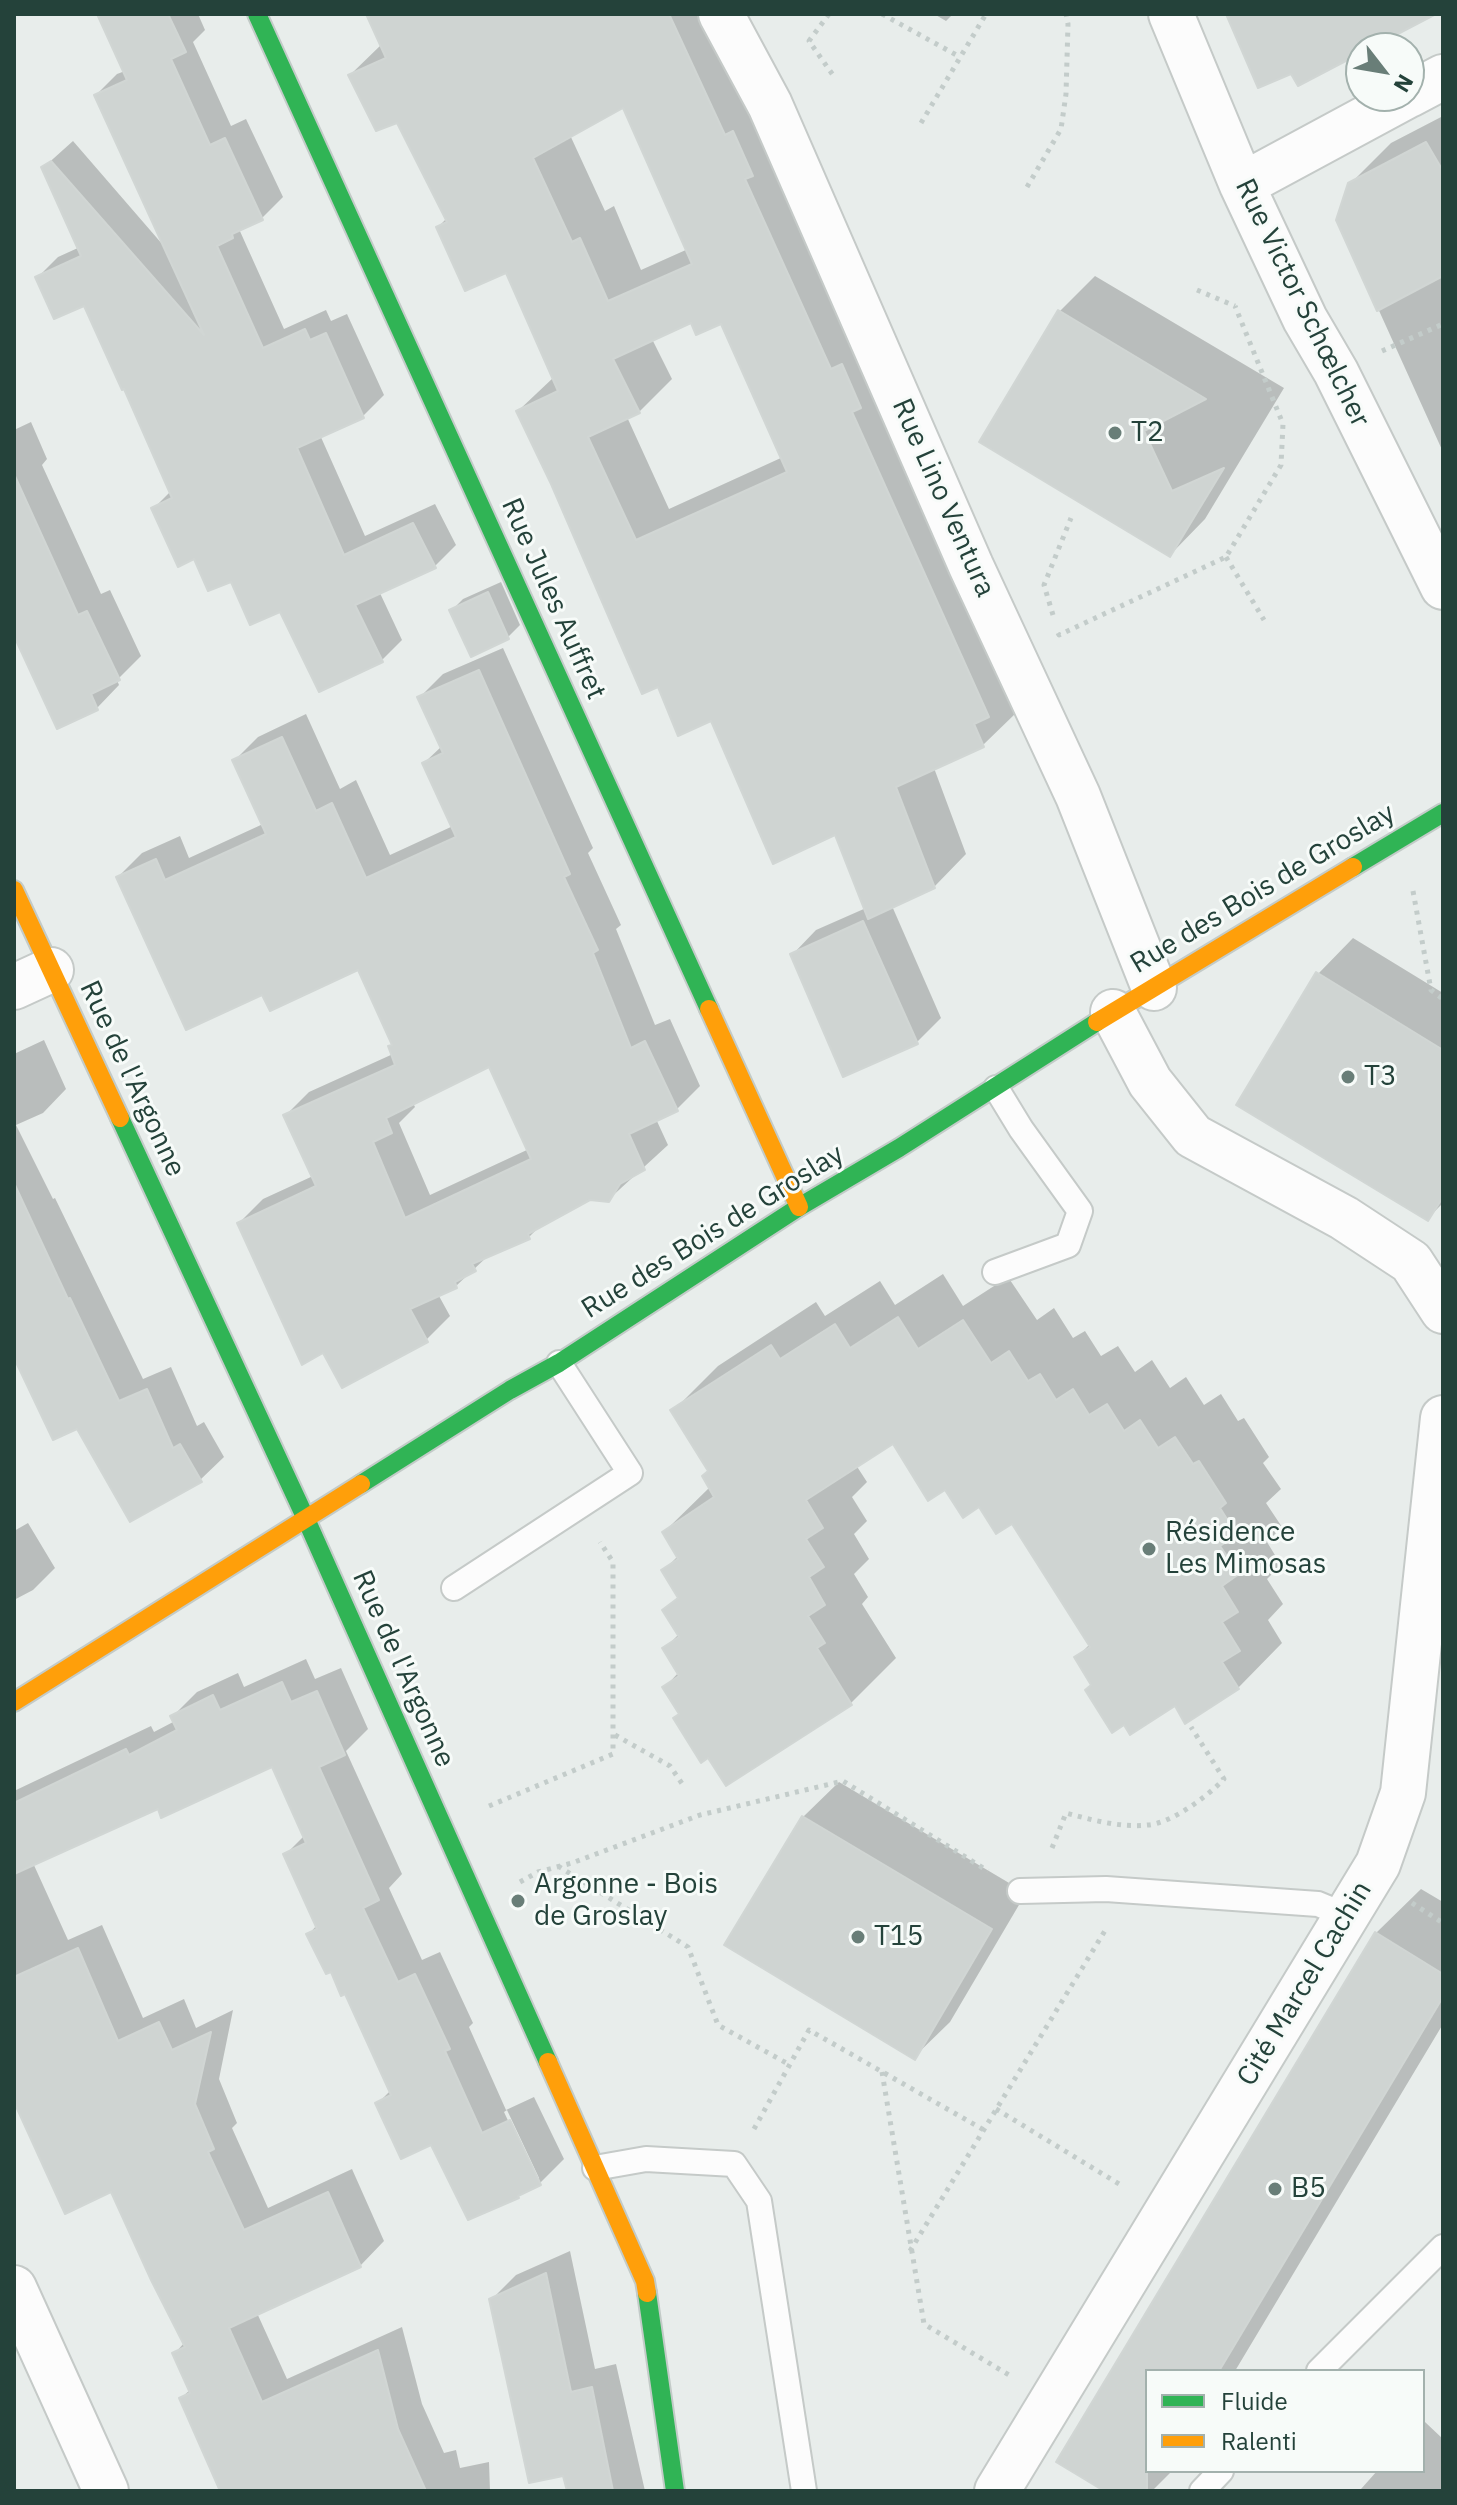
<!DOCTYPE html>
<meta charset="utf-8">
<style>
body{margin:0}
#map{position:relative;width:1457px;height:2505px;overflow:hidden;background:#e8edeb;font-family:"IBM Plex Sans",sans-serif}
canvas{display:block}
.frame{position:absolute;inset:0;border:16px solid #24423a;pointer-events:none}
.legend{position:absolute;left:1145px;top:2369px;width:280px;height:104px;box-sizing:border-box;background:#f7fbf9;border:2px solid #a3b1ad;margin:0;padding:10px 14px;list-style:none;font-size:24px;color:#24423a}
.legend li{display:flex;align-items:center;gap:16px;height:40px}
.legend b{width:40px;border:2px solid #a3b1ad}
.north{position:absolute;left:1345px;top:32px;width:80px;height:80px;box-sizing:border-box;background:#f7fbf9;border:2px solid #a3b1ad;border-radius:50%;rotate:121deg;font-size:22px;font-weight:700;line-height:32px;text-align:center;color:#24423a}
.north::after{content:'';display:block;margin:auto;width:28px;height:36px;background:#697e78;clip-path:polygon(50% 0,100% 100%,50% 72%,0 100%)}
</style>
<div id="map">
<canvas width="1457" height="2505"></canvas>
<div class="frame"></div>
<ul class="legend">
<li><b style="height:10px;background:#30b455"></b>Fluide</li>
<li><b style="height:10px;background:#ff9f0a"></b>Ralenti</li>
</ul>
<div class="north">N</div>
</div>
<script>
const g = document.querySelector('canvas').getContext('2d');
g.lineJoin = 'round';
function fill(path, color) { g.fillStyle = color; g.fill(path, 'evenodd'); }
function strokePath(path, color, width, dash) { g.strokeStyle = color; g.lineWidth = width; g.lineCap = dash ? 'butt' : 'round'; g.setLineDash(dash || []); g.stroke(path); }
function label(font, color, halo, rows, align = 'center') {
  g.font = font + ' "IBM Plex Sans",sans-serif'; g.lineWidth = 6; g.setLineDash([]); g.textBaseline = 'middle'; g.strokeStyle = halo; g.fillStyle = color; for (const [text, x, y, turn = 0] of rows) {
    g.save(); g.translate(x, y); g.rotate((+turn || 0) * Math.PI / 180); g.textAlign = isNaN(turn) ? turn : align; if (halo) g.strokeText(text, 0, 0); g.fillText(text, 0, 0); g.restore();
  }
}
const shadow = new Path2D(`
 M109,14H198L205,30L193,42L231,126L246,119L283,197L262,218L239,229L284,329L326,310L331,321L347,314L384,395L363,416L320,435L365,536L435,504L456,545L435,566L379,591L402,640L382,660L281,609L195,556L154,508L171,491L85,303L37,278L58,257L80,247L44,167L73,141L163,245L96,95L117,74L125,71Z
 M369,14H717L1016,713L983,745L934,768L966,854L934,887L892,906L941,1018L917,1042L792,955L816,930L866,908L836,833L712,718L659,685L518,411L554,377L507,270L438,227L447,218L398,120L350,75L382,44ZM624,105L688,249L641,270L614,206L605,211L570,135ZM692,321H722L783,457L669,509L627,417L639,412L672,379L652,339Z
 M934,14H953L946,21Z
 M1443,116V452L1338,220L1350,184L1391,143Z
 M1095,276L1284,388L1205,519L1170,555L1060,311Z
 M31,422L47,459L42,465L101,594L110,590L141,656L117,680L119,685L97,708L19,641L14,643V430Z
 M501,582L520,625L508,637L451,611L463,599Z
 M503,648L593,848L588,853L621,925L616,929L655,1025L670,1019L700,1086L676,1110L656,1119L668,1145L608,1200L590,1198L542,1224L529,1237L489,1255L456,1286L439,1296L450,1316L426,1340L239,1223L263,1199L313,1176L285,1116L309,1092L393,1054V1044L359,967L263,992L118,877L142,853L180,836L189,858L263,824L234,761L258,737L306,714L340,789L356,780L390,855L453,826L424,763L442,746L419,698L443,674ZM490,1065L529,1149L430,1195L399,1123L415,1107L413,1103Z
 M1353,938L1443,993V1203L1428,1218L1318,974Z
 M44,1040L66,1089L43,1113L16,1125L53,1199L55,1198L143,1379L171,1367L197,1426L204,1422L224,1457L200,1480L78,1427L14,1353V1054Z
 M943,1274L963,1306L1008,1277L1037,1320L1054,1308L1073,1338L1085,1331L1101,1356L1118,1346L1135,1372L1152,1360L1170,1388L1186,1377L1204,1405L1221,1394L1238,1421L1244,1418L1269,1457L1263,1463L1281,1489L1266,1503L1282,1527L1267,1542L1281,1565L1267,1579L1283,1604L1268,1620L1282,1643L1238,1688L1175,1704L1093,1684L1077,1657L1090,1644L1013,1521L945,1487L894,1441L856,1465L867,1482L852,1497L867,1521L854,1534L869,1559L854,1574L868,1597L862,1604L896,1658L851,1703L726,1783L665,1687L679,1672L665,1648L679,1634L664,1610L679,1596L664,1570L678,1556L664,1532L710,1487V1471L673,1411L718,1366L816,1302L825,1316L880,1281L895,1305Z
 M28,1523L55,1568L33,1590L14,1600V1531Z
 M306,1659L315,1679L341,1668L368,1729L346,1751L402,1874L389,1888L422,1960L440,1952L473,2023L469,2027L506,2110L534,2097L564,2159L539,2184L469,2218L432,2142L378,2103L391,2090L346,1992L309,1934L317,1925L286,1854L304,1836L273,1765L159,1806L33,1863L68,1940L102,1925L143,2018L184,1999L196,2028L233,2010L219,2079L237,2123L232,2128L268,2208L352,2169L384,2241L360,2266L257,2313L287,2379L402,2327L422,2404L444,2453L456,2450L460,2468L489,2462L490,2491H223L181,2398L191,2389L174,2354L185,2342L112,2189L14,2097V1791L151,1726L154,1732L175,1721L173,1716L197,1692L238,1673L244,1687ZM507,2110L539,2178H535L504,2112Z
 M839,1782L1026,1893L950,2022L914,2057L803,1817Z
 M1421,1889L1443,1902V2024L1235,2371H1147V2471H1172L1152,2491H1108L1059,2462L1376,1933Z
 M570,2251L595,2369L616,2364L645,2491H569L565,2473L491,2300L516,2275Z
 M1425,2422L1443,2439V2491H1363L1361,2489L1377,2471H1423Z`);
const building = new Path2D(`
 M97,14H168L186,52L171,59L210,145L225,138L263,220L232,234L233,238L217,246L263,348L305,329L310,340L326,333L364,418L297,448L344,555L413,523L436,568L355,605L383,662L319,692L280,612L250,625L231,582L208,591L194,559L178,567L151,508L172,498L124,389L122,390L84,306L54,319L35,277L81,256L41,167L51,161L204,335L94,95L127,80Z
 M366,14H669L725,135L733,131L753,176L745,179L831,369L842,364L861,408L852,412L989,717L974,724L984,747L896,787L935,888L868,919L835,835L773,864L711,721L678,736L658,687L642,694L551,484L516,411L558,391L506,273L465,291L436,227L447,222L397,123L376,131L348,75L386,58ZM623,108L692,264L608,301L580,238L572,242L533,158ZM691,323L696,335L721,324L787,472L636,540L588,437L640,413L613,359Z
 M1226,14H1436L1371,48H1361V53L1298,86L1291,74L1258,88Z
 M1426,142L1443,171V276L1377,311L1336,220L1348,183Z
 M1058,310L1206,399L1144,431L1172,491L1224,468L1170,557L979,442Z
 M14,474L78,615L87,611L120,680L91,694L98,710L57,729L14,636Z
 M488,592L509,639L471,657L449,610Z
 M479,670L570,874L564,877L598,950L593,953L631,1048L645,1041L678,1111L629,1134L645,1170L620,1184L609,1202L590,1200L528,1234L530,1239L472,1264L476,1271L455,1282L457,1288L410,1309L428,1342L342,1388L323,1353L302,1365L237,1223L316,1186L283,1115L395,1065L388,1046L392,1045L358,970L270,1011L262,995L186,1030L116,877L156,859L165,880L266,834L232,760L282,737L316,811L332,803L366,878L456,837L422,763L443,753L417,697ZM489,1067L531,1159L405,1218L373,1142L392,1133L386,1118Z
 M863,921L918,1044L843,1077L790,954Z
 M1316,972L1443,1050V1197L1428,1221L1236,1105Z
 M14,1183L68,1299L70,1298L119,1401L147,1389L173,1448L180,1444L202,1482L130,1522L77,1429L53,1440L14,1358Z
 M898,1317L918,1349L963,1320L991,1363L1009,1351L1028,1381L1040,1374L1056,1400L1073,1389L1089,1415L1107,1404L1124,1431L1140,1420L1158,1448L1175,1437L1193,1464L1199,1461L1226,1503L1220,1508L1237,1535L1220,1546L1239,1574L1222,1586L1238,1612L1222,1622L1240,1651L1222,1662L1239,1689L1185,1724L1175,1706L1130,1735L1124,1725L1112,1733L1085,1690L1091,1685L1074,1657L1090,1647L1012,1524L996,1534L979,1507L963,1518L945,1490L928,1501L893,1444L806,1500L823,1528L806,1539L824,1567L809,1577L825,1605L808,1616L825,1643L817,1648L852,1705L726,1786L708,1758L701,1763L673,1718L679,1714L662,1687L679,1676L662,1648L679,1637L662,1610L678,1598L661,1570L678,1559L662,1532L714,1497L702,1476L708,1471L670,1410L771,1345L780,1359L835,1324L850,1348Z
 M282,1682L291,1702L317,1691L345,1755L319,1767L379,1900L363,1908L398,1982L415,1974L450,2049L445,2051L482,2133L510,2120L541,2185L518,2196L519,2198L468,2220L431,2145L401,2159L375,2103L391,2095L345,1994L341,1996L331,1972L326,1974L306,1934L317,1929L283,1854L306,1843L272,1767L161,1818L158,1809L14,1874V1803L126,1749L129,1755L177,1730L170,1716L213,1695L220,1710Z
 M802,1816L992,1929L915,2060L724,1945Z
 M1375,1932L1443,1974V1997L1219,2371H1147V2491H1104L1056,2462Z
 M78,1948L118,2041L159,2022L172,2050L211,2032L195,2104L214,2149L208,2152L244,2230L328,2192L361,2267L229,2328L262,2402L378,2350L398,2429L426,2491H220L179,2398L190,2393L172,2353L185,2347L151,2280L111,2192L65,2214L14,2102V1977Z
 M546,2273L571,2392L592,2387L613,2491H567L563,2476L529,2483L489,2299Z`);
const path = new Path2D(`
 M829,14L809,41L835,78
 M882,14L960,57
 M921,123L986,14
 M1027,187L1061,129L1066,94L1068,24L1066,14
 M1197,290L1235,306
 M1382,351L1443,324
 M1226,557L1264,620
 M1053,615L1044,585L1071,518
 M1058,633L1059,635L1226,557L1281,465L1283,424L1235,306
 M1413,891L1431,990L1443,999
 M615,1735L670,1766L683,1785
 M489,1806L613,1754V1562L600,1542
 M1052,1848L1066,1813C1092,1820 1121,1828 1148,1825C1172,1823 1208,1796 1224,1779L1191,1727
 M558,1866L688,1947L718,2025L790,2065
 M520,1882L538,1872L572,1863L700,1815L843,1781L988,1871
 M1412,1903L1443,1923
 M882,2072L924,2324L1009,2375
 M996,2109L1124,2187
 M754,2129L809,2030L984,2130
 M910,2251L1106,1929`);
const lane = new Path2D(`
 M995,1272L1068,1245L1080,1211L1021,1129L996,1088
 M454,1588L630,1473L559,1363
 M1020,1891L1106,1889L1318,1904L1347,1916
 M595,2168L646,2159L734,2164L759,2201L804,2491
 M1319,2371L1443,2247
 M1202,2491L1221,2471`);
const street = new Path2D(`
 M721,14L770,105L971,566L1078,796L1154,988
 M1171,14L1242,185L1305,319L1336,372L1443,587
 M1409,95L1443,77
 M1242,185L1407,96
 M14,987L51,970
 M1113,1012L1150,1082L1193,1136L1344,1218L1411,1262L1443,1311
 M14,2288L106,2491
 M997,2491L1378,1864L1403,1793L1443,1418`);
const fast = new Path2D(`
 M257,14L709,1009
 M1353,867L1443,813
 M120,1118L306,1519L548,2062
 M361,1484L510,1390L559,1363L799,1207L899,1148L1097,1022
 M647,2293L675,2491`);
const slow = new Path2D(`
 M14,890L120,1118
 M709,1009L799,1207
 M1097,1022L1353,867
 M14,1702L361,1484
 M548,2062L645,2281L647,2293`);
const markers = [
 [1115,433,8,"#697e78"],
 [1348,1077,8,"#697e78"],
 [1149,1549,8,"#697e78"],
 [518,1901,8,"#697e78"],
 [858,1937,8,"#697e78"],
 [1275,2189,8,"#697e78"]
];
const streetNames = [
 ["Rue Victor Schœlcher",1302,303,64],
 ["Rue Lino Ventura",943,498,66],
 ["Rue Jules Auffret",553,599,66],
 ["Rue des Bois de Groslay",1263,889,-31],
 ["Rue de l'Argonne",132,1079,65],
 ["Rue des Bois de Groslay",713,1232,-32],
 ["Rue de l'Argonne",403,1669,66],
 ["Cité Marcel Cachin",1305,1984,-59]
];
const poiNames = [
 ["T2",1131,433],
 ["T3",1364,1077],
 ["Résidence",1165,1533],
 ["Les Mimosas",1165,1565],
 ["Argonne - Bois",534,1885],
 ["de Groslay",534,1917],
 ["T15",874,1937],
 ["B5",1291,2189]
];
fill(shadow, '#0003');
fill(building, '#cfd4d2');
strokePath(building, '#d1d6d4', 2);
strokePath(lane, '#c5cac8', 28);
strokePath(street, '#c5cac8', 48);
strokePath(fast, '#c3cbc8', 22);
strokePath(slow, '#c3cbc8', 22);
strokePath(path, '#c3ccca', 5, [4, 6]);
strokePath(lane, '#fcfcfc', 24);
strokePath(street, '#fcfcfc', 44);
strokePath(fast, '#30b455', 18);
strokePath(slow, '#ff9f0a', 18);
for (const [x, y, r, color] of markers) { const dot = new Path2D(); dot.arc(x, y, r, 0, 2 * Math.PI); g.fillStyle = color; g.fill(dot); strokePath(dot, '#f7fbf9', 3); }
label('28px', '#24423a', '#f7fbf9', streetNames);
label('28px', '#24423a', '#f7fbf9', poiNames, 'left');
</script>
